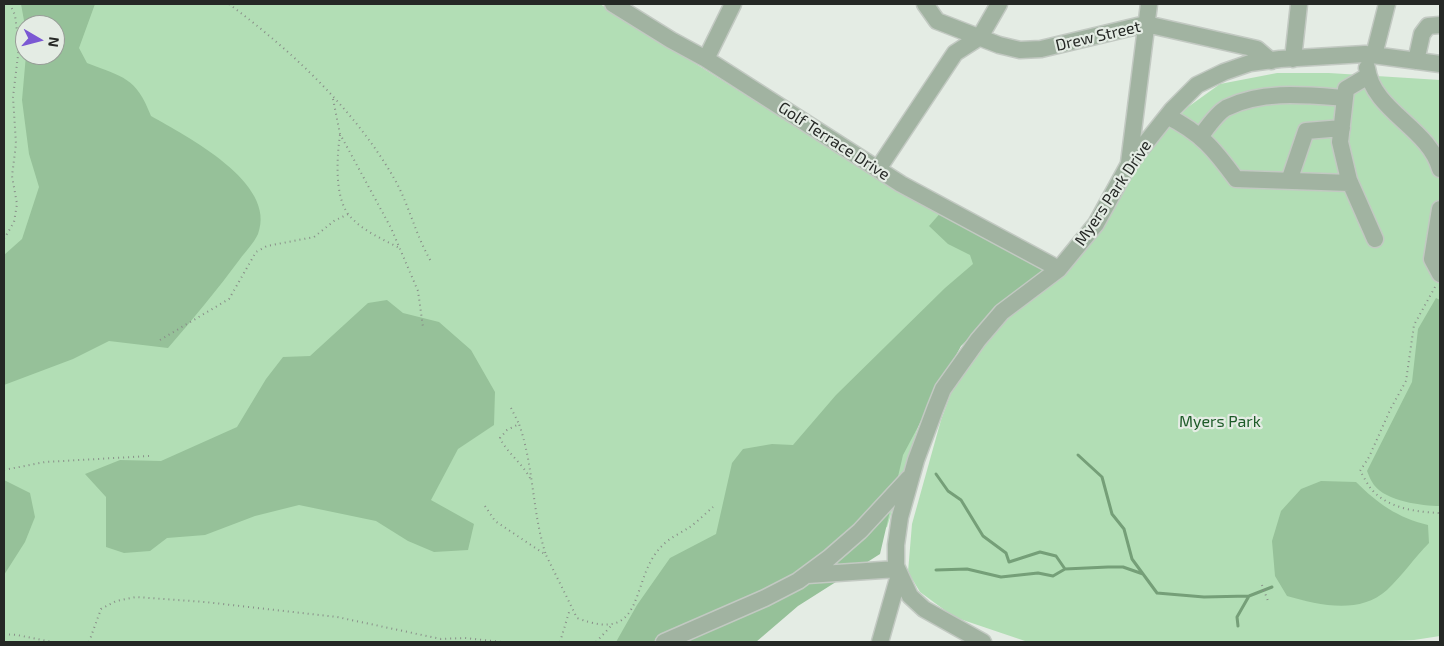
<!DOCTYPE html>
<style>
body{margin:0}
#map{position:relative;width:1444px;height:646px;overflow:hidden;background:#e4ece4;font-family:"Exo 2",sans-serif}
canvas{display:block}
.frame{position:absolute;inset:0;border:5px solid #252825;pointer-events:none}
.north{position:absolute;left:15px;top:15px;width:50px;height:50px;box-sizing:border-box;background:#e4ece4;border:1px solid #989e98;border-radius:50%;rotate:98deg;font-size:14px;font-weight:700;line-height:20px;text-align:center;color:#252825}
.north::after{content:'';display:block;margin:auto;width:18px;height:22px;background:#7b59d3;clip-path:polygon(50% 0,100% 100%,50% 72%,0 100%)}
</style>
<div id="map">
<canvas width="1444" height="646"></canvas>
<div class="frame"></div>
<div class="north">N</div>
</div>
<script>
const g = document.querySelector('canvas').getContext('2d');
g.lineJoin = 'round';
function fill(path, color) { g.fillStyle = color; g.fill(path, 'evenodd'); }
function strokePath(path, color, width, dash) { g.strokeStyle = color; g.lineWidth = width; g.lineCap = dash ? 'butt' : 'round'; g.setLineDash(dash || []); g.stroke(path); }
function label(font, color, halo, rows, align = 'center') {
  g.font = font + ' "Exo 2",sans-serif'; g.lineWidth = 4.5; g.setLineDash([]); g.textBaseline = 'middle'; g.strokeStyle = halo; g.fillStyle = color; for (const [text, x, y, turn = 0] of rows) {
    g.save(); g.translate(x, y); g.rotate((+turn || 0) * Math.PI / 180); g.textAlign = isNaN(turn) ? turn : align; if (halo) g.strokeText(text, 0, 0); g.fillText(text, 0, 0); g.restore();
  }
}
const green = new Path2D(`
 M4,4H600L853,162L1042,266L962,339L919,424L887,527L797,561L707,642H4ZM25,25H55V55H25Z
 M1277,73H1329L1440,80V636L1414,640L1358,642H1028L954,617L920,592L908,572L912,524L941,420L954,385L976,353L1012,310L1051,280L1133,165L1188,107L1220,84Z`);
const forest = new Path2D(`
 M21,4H95L79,48L87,63C123,77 136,77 151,116C186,136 278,183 258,234C254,243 245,252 240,259C217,290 193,319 168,348L109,341L73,359L4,385V255L22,239L39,187L29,154L22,100L26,55H55V25L25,26Z
 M943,210L1048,268L1017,292L961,346L903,455L880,554L798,606L756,642H616L637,605L670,558L716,534L732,463L743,449L772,444L793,445L836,395L945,288L973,264L970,255L948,244L929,226Z
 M1436,298L1440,300V506C1422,506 1386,501 1374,485C1371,481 1369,476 1367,471L1412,382L1418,329Z
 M387,300L403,313L439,322L471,350L495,392L494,425L458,449L431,500L474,524L468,550L434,552L408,541L376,521L299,505L255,516L205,535L167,538L150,551L124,553L106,547V497L85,474L120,460L161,461L237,427L266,379L283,357L310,356L368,303Z
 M4,480L30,493L35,517L25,542L4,575Z
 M1321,481L1356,482C1377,503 1398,518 1428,525L1429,543C1414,558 1402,576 1387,590C1359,615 1319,605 1287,596L1275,576L1272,541L1281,511L1301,489Z`);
const stream = new Path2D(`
 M1078,455L1102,477L1112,514L1124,529L1132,559L1157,593L1204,597L1249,596L1272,587
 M936,474L948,491L961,500L983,536L1006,553L1009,562L1040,552L1056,556L1065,569
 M936,570L967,569L1001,577L1038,573L1053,576L1065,569L1108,567H1123L1143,574
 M1238,626L1237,617L1249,596`);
const path = new Path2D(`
 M229,4C292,51 356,111 395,180C410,207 416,237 432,263
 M333,99L340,134L391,228L418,291L423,327
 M340,135C337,156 334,197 349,215C362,231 383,239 401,249
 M4,239L14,222L17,204L12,176L16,144L13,97L19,47L15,15L10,4
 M1435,287L1414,325L1406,381L1391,408L1369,457L1360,471C1364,477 1368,486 1373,491C1390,509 1418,512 1440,513
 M160,340L229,299L256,252L267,246L314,237L334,221L348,214
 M511,408L519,424
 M4,470L45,462L149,456
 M530,478C522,463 507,453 500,438L507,430L519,424C534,466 532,513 546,555
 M485,506L495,521L546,555L577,618C648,646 629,578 662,546C669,538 681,533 690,527C698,521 706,513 713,507
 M1262,585L1268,601
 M4,634L17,635L52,642
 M89,642L101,609L116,601L136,597L205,602L337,617L441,639L465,638L502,642
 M560,642L570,609
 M596,642L612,625`);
const minor = new Path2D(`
 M613,4L671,40L706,59L901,184L1059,269
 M925,4L937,21L999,45L1020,50L1041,49L1146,24L1257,49L1271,61
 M1374,55L1387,4
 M706,59L733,4
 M1293,59L1299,4
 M1416,61L1422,34L1428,26L1440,25
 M1367,68C1373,111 1429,128 1440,169
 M1368,76L1346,89L1340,142L1349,180L1375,239
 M1167,116C1201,133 1214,149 1236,179L1350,183
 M1200,137C1207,128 1216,114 1226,108C1262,90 1306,95 1345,98
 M1129,163L1149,4
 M878,169L955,53L980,37L999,4
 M1289,181L1306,131L1342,128
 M1440,209L1432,259L1440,274
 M807,575L897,569
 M664,642L765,598L798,581L829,558L860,531L909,478
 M880,642L899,575
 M983,642L924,609L910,596L896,566V545L900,517L916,460L935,409L943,389L978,340L1002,312L1059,269L1096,224L1129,164L1172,110L1197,85L1224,72L1250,63L1280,59L1365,54L1440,64`);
const streetNames = [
 ["Drew Street",1098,36,-13],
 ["Golf Terrace Drive",834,141,33],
 ["Myers Park Drive",1113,193,-56]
];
const parkNames = [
 ["Myers Park",1220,422]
];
fill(green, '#b2deb5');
fill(forest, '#96c199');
strokePath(stream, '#759f78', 3);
strokePath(minor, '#c2c9c2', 19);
strokePath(path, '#888e88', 2, [1, 4]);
strokePath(minor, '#a1b3a1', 16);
label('16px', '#252825', '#e4ece4', streetNames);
label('16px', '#1e5b29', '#e4ece4', parkNames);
</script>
